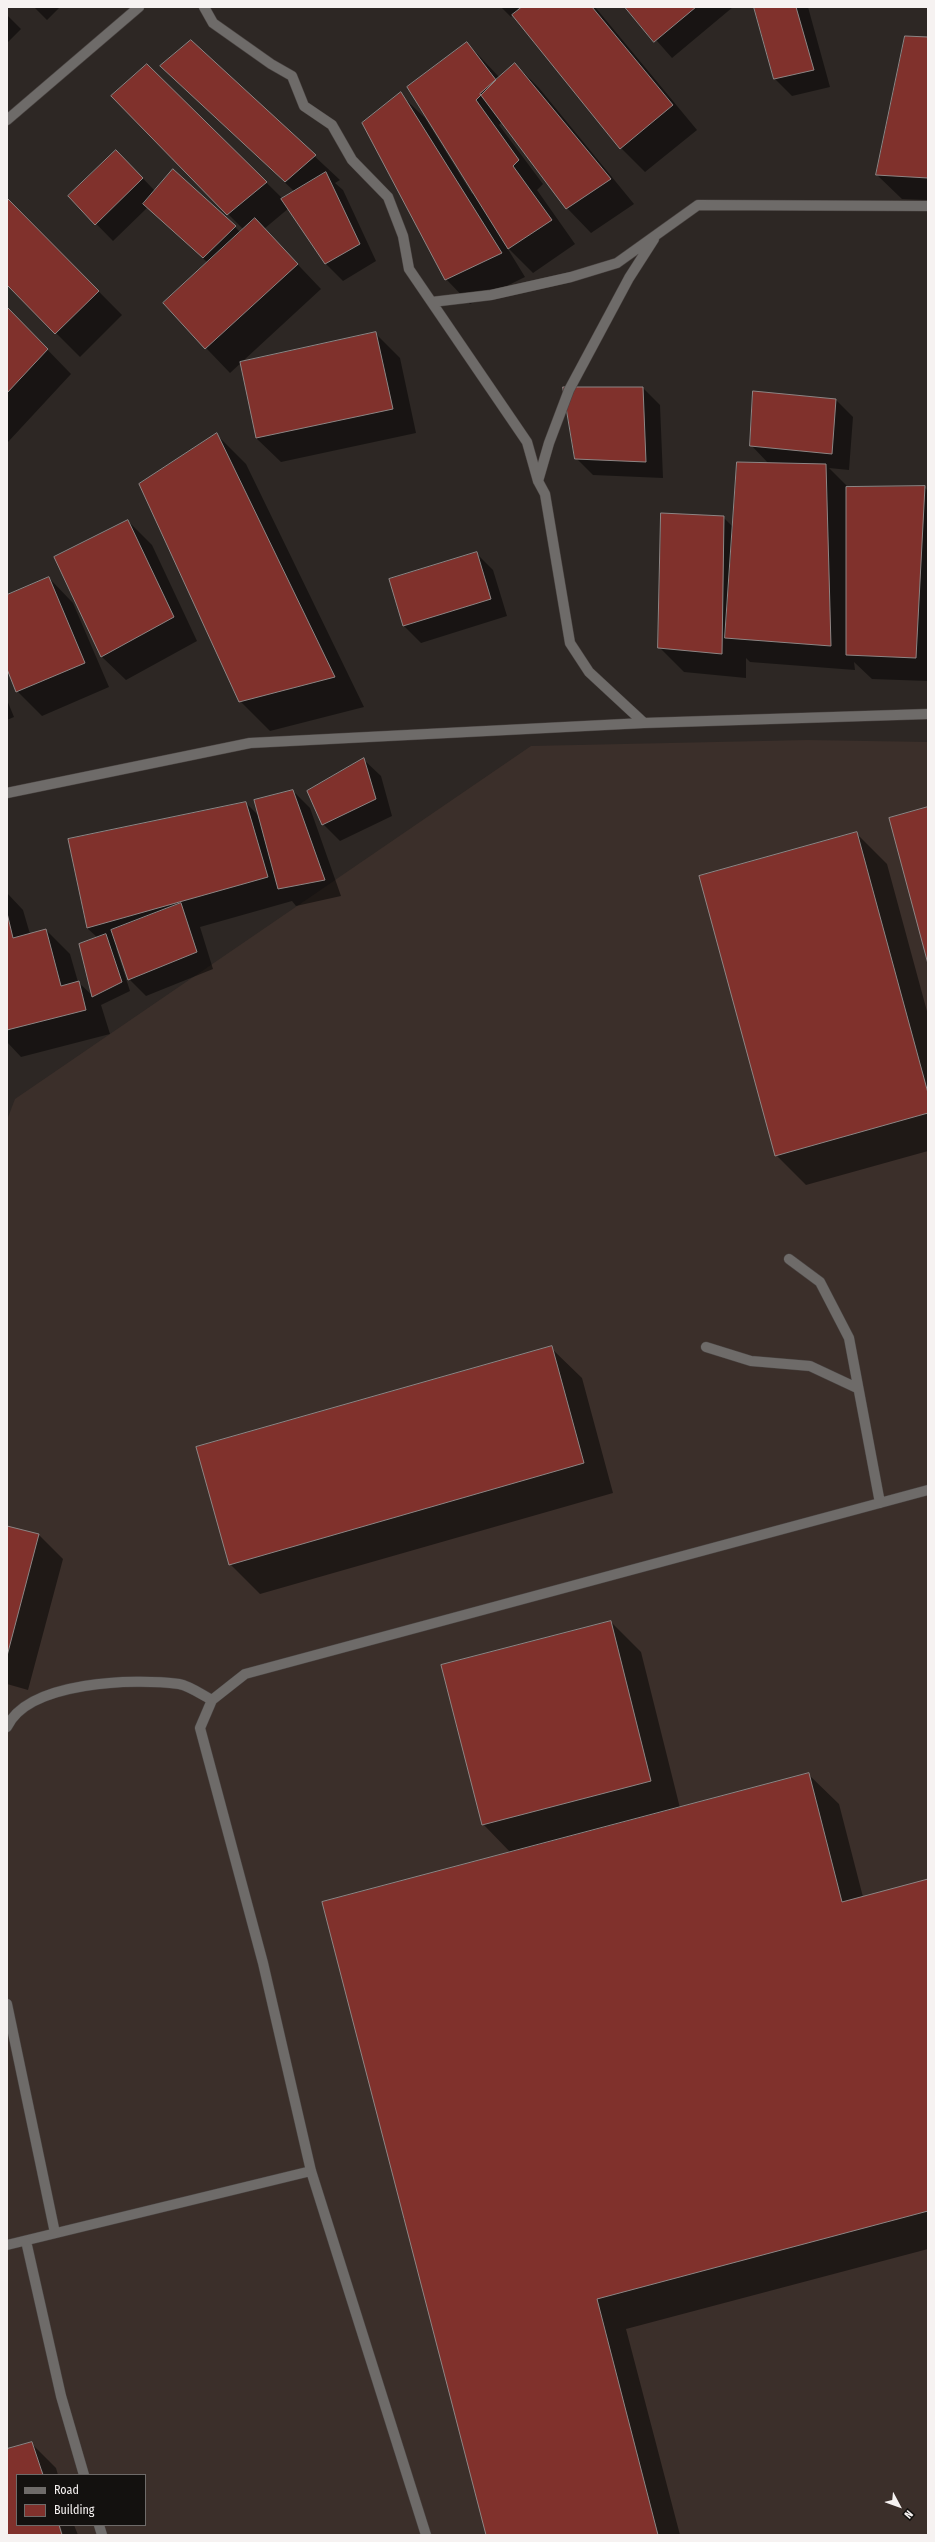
<!DOCTYPE html>
<style>
body{margin:0}
#map{position:relative;width:935px;height:2542px;overflow:hidden;background:#2d2724;font-family:"Fira Sans Condensed",sans-serif}
canvas{display:block}
.frame{position:absolute;inset:0;border:8px solid #f6f2f1;pointer-events:none}
.legend{position:absolute;left:16px;top:2474px;width:130px;height:52px;box-sizing:border-box;background:#13110f;border:1px solid #6e6b69;margin:0;padding:5px 7px;list-style:none;font-size:12px;color:#f6f2f1}
.legend li{display:flex;align-items:center;gap:8px;height:20px}
.legend b{width:20px;border:1px solid #6e6b69}
.north{position:absolute;left:879px;top:2486px;width:40px;height:40px;-webkit-text-stroke:3px #13110f;paint-order:stroke;rotate:131deg;font-size:11px;font-weight:700;line-height:16px;text-align:center;color:#f6f2f1}
.north::after{content:'';display:block;margin:auto;width:14px;height:18px;background:#f6f2f1;clip-path:polygon(50% 0,100% 100%,50% 72%,0 100%)}
</style>
<div id="map">
<canvas width="935" height="2542"></canvas>
<div class="frame"></div>
<ul class="legend">
<li><b style="height:5px;background:#6e6b69"></b>Road</li>
<li><b style="height:11px;background:#80312c"></b>Building</li>
</ul>
<div class="north">N</div>
</div>
<script>
const g = document.querySelector('canvas').getContext('2d');
g.lineJoin = 'round';
function fill(path, color) { g.fillStyle = color; g.fill(path, 'evenodd'); }
function strokePath(path, color, width, dash) { g.strokeStyle = color; g.lineWidth = width; g.lineCap = dash ? 'butt' : 'round'; g.setLineDash(dash || []); g.stroke(path); }
const built = new Path2D(`
 M808,740L928,742V2535H7V1120L15,1099L531,746ZM17,2475H145V2525H17Z`);
const shadow = new Path2D(`
 M34,7H60L47,20Z
 M501,7H519L515,14L523,7H595L697,130L645,172L621,148L513,15L511,17Z
 M627,7H733L672,58Z
 M755,7H808L830,87L792,96L775,79Z
 M7,15L21,29L7,43Z
 M928,38V200L902,199L877,175Z
 M191,41L340,180L335,183L343,190L376,261L343,281L326,264L289,208L264,229L321,289L230,373L164,304L208,263L148,207L113,241L69,196L133,168L155,191L235,227L241,233L244,230L228,214L147,65L283,199L295,192L161,66Z
 M467,43L500,78L515,64L539,88L634,204L591,233L567,208L502,122L499,125L543,184L537,190L575,244L533,273L506,246L525,277L470,304L446,279L400,94L425,118L472,194L474,193Z
 M7,199L122,315L80,357L7,284Z
 M7,308L71,374L8,442L7,441Z
 M376,334L400,358L416,433L281,462L256,438L241,363Z
 M643,388L660,405L663,478L593,475L576,458Z
 M836,400L853,417L849,470L829,468L849,488L924,487L928,491V681L872,679L854,662L855,670L750,662L746,658V678L684,672L660,648L723,517L733,527L769,464L751,445Z
 M216,434L246,464L364,707L270,731L240,701Z
 M128,521L152,545L197,641L126,680L101,656Z
 M476,553L493,570L507,616L421,643L404,626L390,580Z
 M49,578L73,603L109,687L42,716L17,691L7,666V596Z
 M7,700L14,717L7,720Z
 M364,760L381,776L392,816L340,841L323,824Z
 M293,791L310,808L341,896L296,906L292,901L200,927L213,969L146,996L129,979L118,947L116,948L130,991L101,1005L110,1034L21,1057L7,1042V893L23,910L30,934L46,930L70,954L78,982L93,996L98,938L87,928L69,840L246,803L260,817Z
 M857,834L887,864L928,1015V1151L806,1185L776,1155Z
 M551,1348L582,1378L613,1493L260,1594L230,1564Z
 M7,1527L39,1535L63,1559L28,1690L7,1684Z
 M611,1622L641,1652L680,1808L808,1774L839,1804L863,1897L928,1880V2249L626,2329L680,2535H487L511,1853L483,1824Z
 M32,2444L56,2468L58,2475H44L42,2470H40L42,2475H17V2525H57L61,2535H7V2450Z
 M60,2525H74L78,2535H63Z`);
const building = new Path2D(`
 M522,7H592L673,105L620,149L512,15Z
 M625,7H696L654,42Z
 M754,7H796L814,70L774,79Z
 M905,36L928,37V178L876,175Z
 M191,40L316,155L285,182L160,66Z
 M467,42L496,80L476,100L519,160L513,166L552,220L508,249L407,87Z
 M515,63L611,179L566,209L480,94Z
 M147,64L267,182L227,215L111,96Z
 M401,92L502,253L445,280L362,123Z
 M116,150L143,178L95,225L68,196Z
 M173,169L236,226L203,258L143,204Z
 M326,172L360,244L325,264L281,199Z
 M7,198L99,291L55,334L7,285Z
 M255,218L298,264L205,349L163,303Z
 M7,307L48,349L7,393Z
 M376,332L393,409L256,438L240,362Z
 M563,387H643L646,462L575,459Z
 M753,391L836,399L832,454L750,446Z
 M217,433L335,677L239,702L139,484Z
 M737,462L826,464L831,646L725,638Z
 M925,486L916,658L846,655V487Z
 M661,513L724,516L722,654L658,648Z
 M128,520L174,617L101,657L54,557Z
 M477,552L491,599L403,626L389,579Z
 M49,577L85,663L16,692L7,669V595Z
 M364,758L376,799L322,825L307,791Z
 M293,790L325,880L278,889L254,800Z
 M246,802L268,877L87,928L68,839Z
 M928,807V964L889,818Z
 M857,832L928,1093V1113L775,1156L699,876Z
 M181,903L197,952L128,980L111,930Z
 M7,913L13,938L46,929L61,986L79,981L86,1010L7,1030Z
 M106,934L122,982L92,997L79,944Z
 M552,1346L584,1463L229,1565L196,1447Z
 M7,1526L39,1534L7,1656Z
 M611,1621L651,1781L482,1825L441,1665Z
 M809,1773L842,1902L928,1879V2211L597,2299L658,2535H486L322,1902Z
 M32,2442L43,2475H17V2525H59L62,2535H7V2449Z`);
const minor = new Path2D(`
 M204,7L213,23L271,64L292,76L304,106L332,125L352,160L388,197L403,236L409,269L527,442L538,481L545,494L570,643L589,672L644,723
 M7,120L139,7
 M432,302L491,295L571,277L617,263L698,205L928,206
 M538,481L549,443L569,390L629,278L654,239
 M7,793L250,743L644,723L928,714
 M789,1259L820,1282L849,1338L880,1503
 M706,1347L751,1361L810,1366L857,1388
 M7,1727C28,1681 135,1678 179,1684C190,1686 202,1695 212,1700
 M7,2004L55,2233
 M26,2241L61,2396L84,2475
 M7,2245L311,2171
 M99,2525L102,2535
 M426,2535L311,2171L263,1963L200,1728L212,1700L245,1674L928,1490`);
fill(built, '#3b2f2a');
fill(shadow, '#0007');
fill(building, '#80312c');
strokePath(building, '#8d8584', 1);
strokePath(minor, '#494341', 11);
strokePath(minor, '#6e6b69', 10);
</script>
